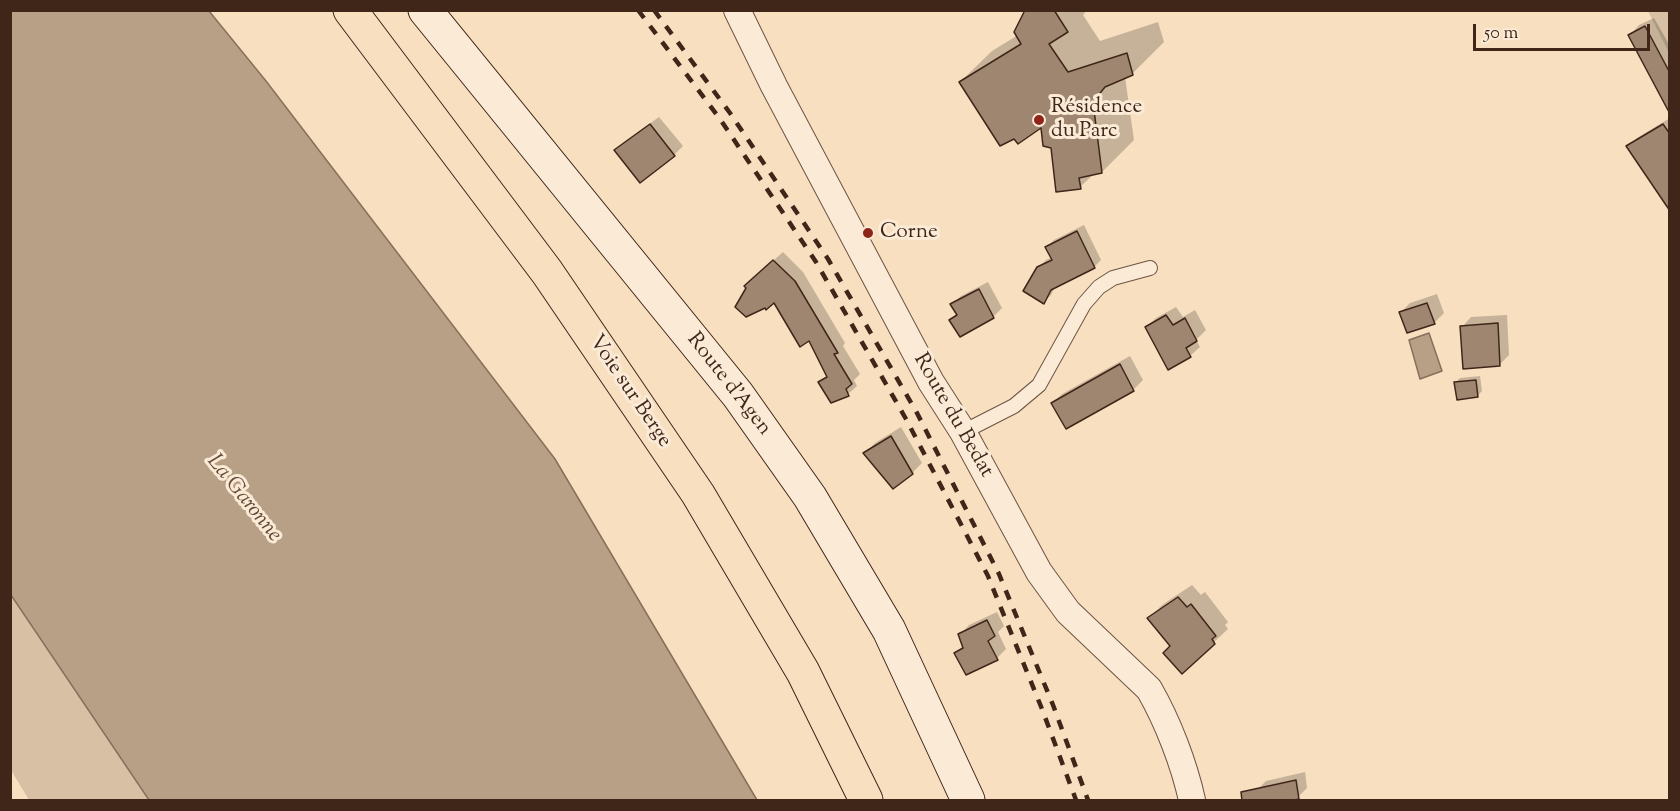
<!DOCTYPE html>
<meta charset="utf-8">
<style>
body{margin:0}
#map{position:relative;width:1680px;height:811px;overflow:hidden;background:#f7dfc0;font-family:"Sorts Mill Goudy",serif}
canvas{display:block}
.frame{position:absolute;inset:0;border:12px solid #3f2619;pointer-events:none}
.scale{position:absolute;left:1473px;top:24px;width:177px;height:27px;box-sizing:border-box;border:3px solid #3f2619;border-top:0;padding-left:8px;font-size:18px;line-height:21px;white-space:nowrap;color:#3f2619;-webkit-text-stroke:4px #faead6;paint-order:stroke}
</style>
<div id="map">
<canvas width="1680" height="811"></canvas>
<div class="frame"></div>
<div class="scale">50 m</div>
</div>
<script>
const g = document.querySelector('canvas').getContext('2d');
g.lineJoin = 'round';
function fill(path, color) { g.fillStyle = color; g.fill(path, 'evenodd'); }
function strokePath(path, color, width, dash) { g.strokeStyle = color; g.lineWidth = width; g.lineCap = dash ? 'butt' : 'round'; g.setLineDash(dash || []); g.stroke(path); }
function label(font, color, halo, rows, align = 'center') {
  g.font = font + ' "Sorts Mill Goudy",serif'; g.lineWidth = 6; g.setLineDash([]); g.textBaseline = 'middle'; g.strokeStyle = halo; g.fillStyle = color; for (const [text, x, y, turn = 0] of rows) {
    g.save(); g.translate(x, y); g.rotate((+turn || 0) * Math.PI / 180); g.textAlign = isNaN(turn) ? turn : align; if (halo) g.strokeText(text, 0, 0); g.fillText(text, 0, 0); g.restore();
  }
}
const green = new Path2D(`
 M1648,11H1669V53Z
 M11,595L149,800H29L11,770Z`);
const water = new Path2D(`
 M10,11H209L266,81L555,459L757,800H149L11,595Z
 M1429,333L1442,371L1420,379L1409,340Z`);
const shadow = new Path2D(`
 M1026,10H1087L1083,15L1100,41L1158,22L1164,42L1132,74L1125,77L1134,140L1102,172L1095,173L1080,187L1052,146L1042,125L960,82L992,51L1018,35Z
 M1654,18L1670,46V111L1630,35L1639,25Z
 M659,117L683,146L674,155L640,181L616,151L624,142Z
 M1670,118V187L1628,147L1637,138Z
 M1084,225L1101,260L1094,267L1055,287L1051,295L1044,302L1038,268L1046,260L1053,257L1047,247L1054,240Z
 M783,252L803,272L845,343L843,346L860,374L854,380L857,386L848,394L820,382L828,375L809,339L755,277Z
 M988,282L1002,308L993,317L951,320L958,313L952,304L961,296Z
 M1437,294L1444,313L1435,322L1408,331L1400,313L1410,303Z
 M1176,307L1183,317L1195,310L1206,330L1196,340L1200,347L1190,356L1147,327L1156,318Z
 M1507,315L1509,355L1499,365L1462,327L1471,317Z
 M1130,356L1143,380L1134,389L1066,427L1052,404L1062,394Z
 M1480,376L1482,391L1477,396L1455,383L1460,378Z
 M901,427L922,463L912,473L893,487L865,453L875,443Z
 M1192,585L1201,595L1205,592L1228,622L1225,625L1228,629L1182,672L1172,646L1149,618L1162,605Z
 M997,612L1004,626L998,632L1006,649L997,658L956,653L964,645L960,635L969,625Z
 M1305,772L1307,788L1298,797L1294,798L1295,800H1251L1257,790L1266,781Z`);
const building = new Path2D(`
 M1025,10H1054L1068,32L1049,44L1068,72L1127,53L1133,75L1105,87L1093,102L1102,173L1079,178L1081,189L1056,192L1051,148L1043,146L1041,128L1018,144L1014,139L1000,146L959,82L1021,44L1014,32Z
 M1645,26L1670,73V114L1628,35Z
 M650,124L675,156L640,183L614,150Z
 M1663,124L1670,134V211L1626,146Z
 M1077,231L1095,268L1051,290L1044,304L1023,291L1037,267L1052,260L1045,247Z
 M773,260L795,281L838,353L834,354L852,384L846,389L849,396L831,403L818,382L827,377L809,341L800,347L774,303L766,310L765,308L746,317L735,307L746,288L744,286Z
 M979,289L994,318L960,337L949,320L957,315L950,304Z
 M1427,303L1435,324L1407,333L1399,312Z
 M1166,315L1173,325L1185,318L1197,341L1186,348L1191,357L1168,370L1145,327Z
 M1498,323L1500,366L1463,369L1460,326Z
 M1120,364L1134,391L1066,429L1051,403Z
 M1476,380L1478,397L1457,400L1454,382Z
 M891,436L913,474L893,489L863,453Z
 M1178,597L1187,607L1191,604L1216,636L1212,639L1215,644L1182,674L1163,653L1170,646L1147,618Z
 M987,620L995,636L988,641L998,660L966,675L954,653L963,648L958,634Z
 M1296,780L1299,799L1289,801H1242L1241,792Z`);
const service = new Path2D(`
 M963,432L1014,406L1039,385L1084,304L1099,287L1113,278L1150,268`);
const minor = new Path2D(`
 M737,10L774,86L931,382L963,432L1039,572L1068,612L1149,689C1168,722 1184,764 1192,800`);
const secondary = new Path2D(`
 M425,10L738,395L810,497L889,630L968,800`);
const primary = new Path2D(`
 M350,10L547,272L698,494L803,672L866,800`);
const rail = new Path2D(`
 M638,10L720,119L816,262L906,419L988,576L1042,709L1076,800
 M654,10L730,113L828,259L917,413L999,574L1053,705L1088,800`);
const markers = [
 [1039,120,6,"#8f2418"],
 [868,233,6,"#8f2418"]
];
const poiNames = [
 ["Résidence",1051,108],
 ["du Parc",1051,132],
 ["Corne",880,233]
];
const streetNames = [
 ["Route d'Agen",728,385,52],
 ["Voie sur Berge",629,392,56],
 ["Route du Bedat",952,416,60]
];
const waterNames = [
 ["La Garonne",243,499,51]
];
fill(green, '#d8c0a4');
fill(water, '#b8a087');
strokePath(water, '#886f5b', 1.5);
fill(shadow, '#0003');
fill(building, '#9f8670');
strokePath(building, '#3f2619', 1.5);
strokePath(service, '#6d5443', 16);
strokePath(minor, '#6d5443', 28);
strokePath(secondary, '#3f2619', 35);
strokePath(primary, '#3f2619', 35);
strokePath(service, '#faead6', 14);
strokePath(minor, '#faead6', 26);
strokePath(secondary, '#faead6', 33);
strokePath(primary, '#f7dfc0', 33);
strokePath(rail, '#3f2619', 4.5, [10, 10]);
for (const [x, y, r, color] of markers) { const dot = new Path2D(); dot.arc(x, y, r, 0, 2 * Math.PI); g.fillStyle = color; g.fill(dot); strokePath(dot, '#faead6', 2); }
label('21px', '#3f2619', '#faead6', poiNames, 'left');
label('21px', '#3f2619', '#faead6', streetNames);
label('italic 22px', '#634b3a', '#faead6', waterNames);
</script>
